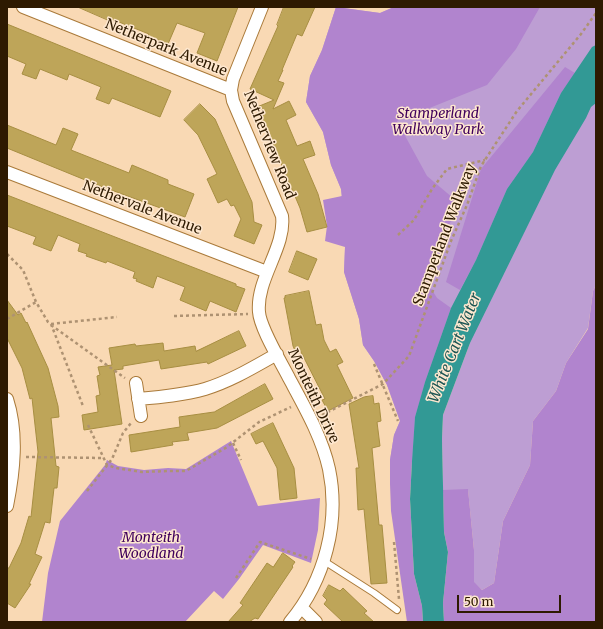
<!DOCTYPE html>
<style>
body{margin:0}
#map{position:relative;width:603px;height:629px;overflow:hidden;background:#f9d9b4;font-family:Merriweather,serif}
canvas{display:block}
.frame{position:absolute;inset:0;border:8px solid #2e1a01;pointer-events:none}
.scale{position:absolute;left:457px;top:595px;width:104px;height:18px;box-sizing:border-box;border:2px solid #2e1a01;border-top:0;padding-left:5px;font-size:12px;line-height:14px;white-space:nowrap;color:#2e1a01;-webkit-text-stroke:3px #fee8d0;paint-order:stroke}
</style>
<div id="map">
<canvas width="603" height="629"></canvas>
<div class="frame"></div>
<div class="scale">50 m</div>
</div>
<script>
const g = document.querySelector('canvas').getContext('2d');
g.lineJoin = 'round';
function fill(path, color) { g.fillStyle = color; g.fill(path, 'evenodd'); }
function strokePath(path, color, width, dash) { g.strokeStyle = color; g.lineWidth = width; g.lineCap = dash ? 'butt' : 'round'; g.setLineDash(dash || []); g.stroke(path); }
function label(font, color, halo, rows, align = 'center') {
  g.font = font + ' Merriweather,serif'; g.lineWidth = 3; g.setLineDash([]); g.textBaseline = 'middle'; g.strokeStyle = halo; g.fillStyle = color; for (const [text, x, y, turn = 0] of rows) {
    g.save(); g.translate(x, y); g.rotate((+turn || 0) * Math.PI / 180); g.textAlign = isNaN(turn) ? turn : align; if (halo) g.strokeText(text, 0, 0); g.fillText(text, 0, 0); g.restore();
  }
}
const green = new Path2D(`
 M336,7L380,13L394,7H596V285L593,291L588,328L566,363L556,391L533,421L530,465L503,521L494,583L482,590L474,583V550L468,490H443L442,439L443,415L470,343L546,188L412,461L390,460L394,435L400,421L387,385L374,361L363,345L359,319L344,272L345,247L341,189L331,165L323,132L306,102L310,76L322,50Z`);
const forest = new Path2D(`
 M336,7L380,13L394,7H540L516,49L487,85L397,121L427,176L453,198L458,205L425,279L437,298L451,308L425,382L415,417L412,461L410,499L414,574L422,606L423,622H407L391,511L390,484V460L394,435L400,421L387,385L374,361L363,345L359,319L344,272L345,247L325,241L327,226L323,200L342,196L341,189L331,165L323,132L306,102L310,76L322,50Z
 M565,67L575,73L561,93L533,152L507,189L476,260L460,290L446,282L481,169Z
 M596,285V622H444L443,603L448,552L444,532L443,490L468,489L474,550V582L482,590L494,583L503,521L530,465L533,421L556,391L566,363L588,329L593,291Z
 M231,441L258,506L320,498L318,530L311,563L263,545L239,579L223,599L214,591L185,622H42L48,573L60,521L105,465L107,460L118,466L144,470L168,468L186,469Z`);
const water = new Path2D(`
 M596,45V103L591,107L586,118L555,170L470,343L443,415L442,439L444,532L448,552L443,603L444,622H423L422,606L414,574L410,499L412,461L415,417L425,382L451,308L476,260L507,189L533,152L561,93L592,47Z`);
const building = new Path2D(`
 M78,7H238L217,61L197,53L205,33L177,23L168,44L148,36L149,34L114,20L113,22Z
 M284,7H315L302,36L297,34L282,70H283L278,81L284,83L273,109L289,101L296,115L286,120L297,146L310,141L315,155L303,159L318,194L327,227L307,232L300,208L257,107L274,100L250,89L278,26L277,25Z
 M7,24L171,91L160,117L112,98L109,104L96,99L101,87L69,74L67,80L40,69L36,79L22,74L26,64L7,56Z
 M200,104L215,119L252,202L254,222L262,225L254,244L234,236L241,219L234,205L231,206L227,199L218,203L207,179L217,174L198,135L184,120Z
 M7,125L56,145L63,128L78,134L71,150L129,173L132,165L168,180V184L194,194L185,217L95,184L7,148Z
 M7,195L236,284V286L245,289L236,312L210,301L206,311L180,300L185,287L157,276L153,288L136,281L137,279L133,278L135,272L107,261L106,263L86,256L87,254L78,251L80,244L58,235L51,251L33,244L36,237L7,226Z
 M297,251L317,259L308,280L289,272Z
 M309,291L316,325L321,324L324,340L330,352L336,349L343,362L337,365L353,398L328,411L322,400L325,399L300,350L296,353L293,346L284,298H285V296Z
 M7,300L18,315L21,313L26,323L27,322L48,368L58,406L59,417L51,418L56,466L59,467L57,488H54L50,523L45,522L35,554L42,557L29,584H31L15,608L7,603V568H9L21,543L29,516L31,517L38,452L32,398L30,399L22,368L7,338Z
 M239,331L246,346L208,364L207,362L161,369L159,360L123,366V369L114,370L122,424L84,430L82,415L98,412L96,396L100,395L97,376L100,375L98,367L112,365L109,348L135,344L136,346L163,343L164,351L195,346L196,351Z
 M265,384L273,399L217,428L187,433L189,440L172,442L173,445L131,452L129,435L180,427L179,417L214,412Z
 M373,396L374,404L379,403L381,421L377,422L380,446L372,448L379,525H382L387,583L371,584L364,509L358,510L356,468H359L349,404L364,397Z
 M273,423L294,468L297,498L280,500L277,468L263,441L256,444L251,434Z
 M283,553L295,562L292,566L293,567L258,619L255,618L249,622H228L243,605L240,603L267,563L273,567Z
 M329,585L340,591L343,588L367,611L364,613L374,622H343L324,604L327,600L323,596Z`);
const path = new Path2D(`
 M398,235L414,220L432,189L447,169L485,160
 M7,254L23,270L36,302L48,322L51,324L83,406
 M174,316L248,314
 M7,319L36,302
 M51,324L117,317
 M51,325L125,378
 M374,364L398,421
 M322,415L383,384L409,356L451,241L467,205L481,166L517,111L581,34L596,13
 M88,425L107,465L116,468L142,472L168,471H186L227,447L259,422L291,407
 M233,443L241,460
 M26,457L103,458
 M87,491L112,459L123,433L131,423
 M394,542L399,599
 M236,578L260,542L311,559`);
const service = new Path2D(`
 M324,561L374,593L397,610`);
const minor = new Path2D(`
 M23,7L231,90
 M262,7L233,79L231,90L233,101L282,216C286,247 256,279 259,312C260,328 281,362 289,378C304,406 322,437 329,469C340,522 325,580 290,622
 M7,172L267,272
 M136,383L141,416
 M7,399C18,433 14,471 7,506
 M138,399C161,397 184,395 205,389C231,381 254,367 277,354
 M302,608L316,622`);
const streetNames = [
 ["Netherpark Avenue",166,48,22],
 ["Netherview Road",269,145,68],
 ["Nethervale Avenue",142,208,21],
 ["Stamperland Walkway",445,235,-69],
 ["Monteith Drive",313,396,65]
];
const parkNames = [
 ["Stamperland",438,114],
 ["Walkway Park",438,130],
 ["Monteith",151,538],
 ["Woodland",151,554]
];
const waterNames = [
 ["White Cart Water",455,348,-68]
];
fill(green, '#bd9ed3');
fill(forest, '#b184ce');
fill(water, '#329995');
fill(building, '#bea559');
strokePath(building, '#a78e42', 1);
strokePath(service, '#aa7a3a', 8);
strokePath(minor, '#aa7a3a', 14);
strokePath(path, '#ae9272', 2.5, [3, 3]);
strokePath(service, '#fff', 6);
strokePath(minor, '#fff', 12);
label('14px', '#2e1a01', '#fee8d0', streetNames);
label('italic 14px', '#40005c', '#fee8d0', parkNames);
label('italic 15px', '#1e5654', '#fee8d0', waterNames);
</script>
